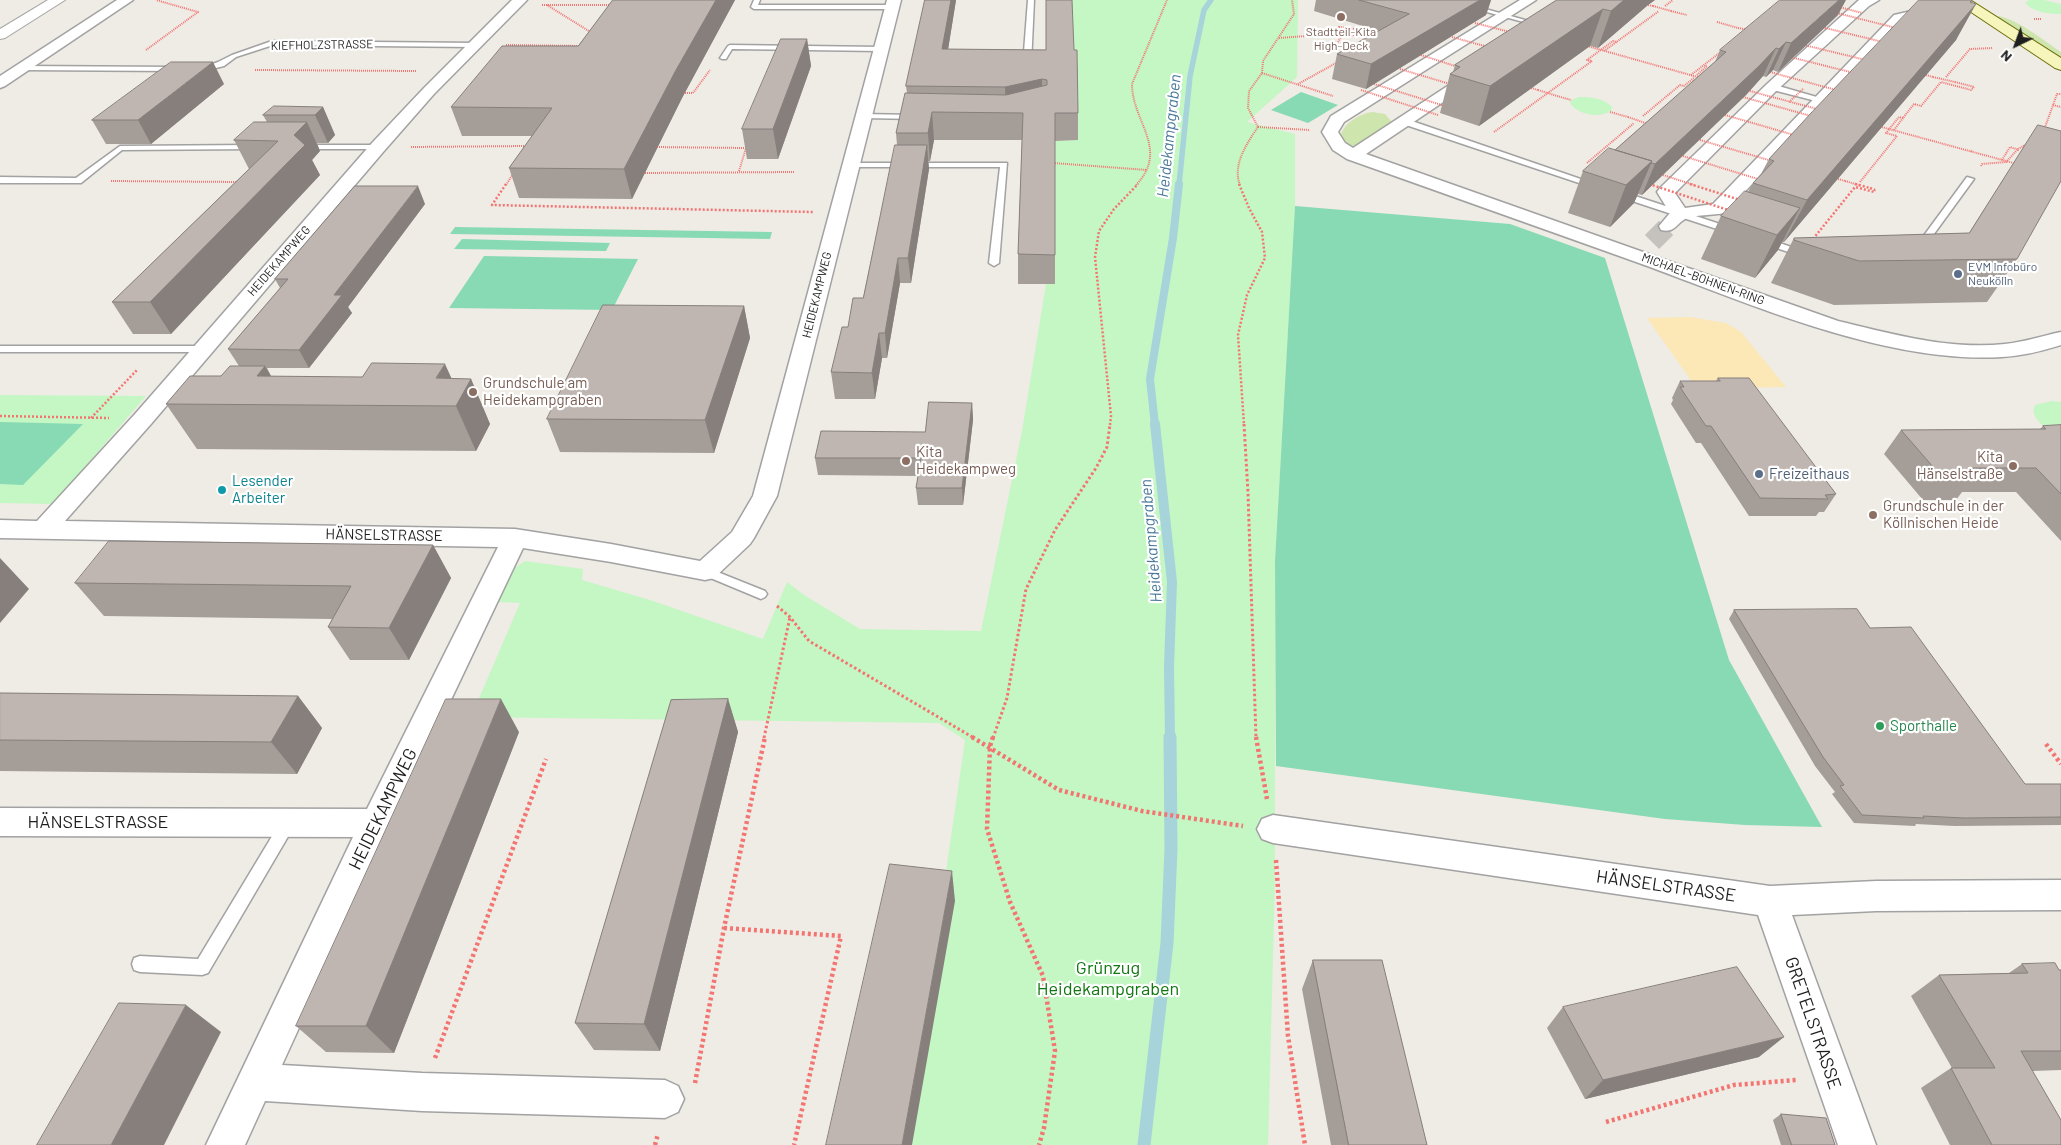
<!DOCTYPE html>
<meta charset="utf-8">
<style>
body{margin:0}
#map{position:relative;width:2061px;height:1145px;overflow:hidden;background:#efebe5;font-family:Barlow,sans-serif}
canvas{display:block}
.north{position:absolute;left:1991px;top:20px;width:50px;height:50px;-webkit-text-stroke:4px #fff;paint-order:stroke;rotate:222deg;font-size:14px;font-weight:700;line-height:20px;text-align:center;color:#1e1e1e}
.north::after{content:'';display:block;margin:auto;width:18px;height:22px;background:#1e1e1e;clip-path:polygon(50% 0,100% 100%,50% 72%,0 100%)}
</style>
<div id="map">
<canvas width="2061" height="1145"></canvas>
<div class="north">N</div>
</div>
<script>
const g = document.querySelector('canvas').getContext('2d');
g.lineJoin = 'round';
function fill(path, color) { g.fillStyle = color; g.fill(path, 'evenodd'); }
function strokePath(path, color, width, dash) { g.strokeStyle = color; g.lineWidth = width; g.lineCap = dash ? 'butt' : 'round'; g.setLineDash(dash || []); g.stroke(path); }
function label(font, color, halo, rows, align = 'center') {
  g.font = font + ' Barlow,sans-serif'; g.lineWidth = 4.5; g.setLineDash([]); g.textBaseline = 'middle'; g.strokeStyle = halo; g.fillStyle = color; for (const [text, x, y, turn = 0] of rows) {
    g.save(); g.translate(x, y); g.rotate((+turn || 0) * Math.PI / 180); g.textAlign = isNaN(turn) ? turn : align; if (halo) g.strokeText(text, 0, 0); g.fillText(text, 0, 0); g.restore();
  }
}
const grass = new Path2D(`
 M1995,16C2014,16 2044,41 2061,52V58Z
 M1372,112L1385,114L1392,122L1353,148L1347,146L1341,136C1343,123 1360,114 1372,112Z`);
const sand = new Path2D(`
 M1690,317L1726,323L1741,332L1786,387L1697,389L1647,318Z`);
const park = new Path2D(`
 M1071,0H1298L1297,77L1247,122L1295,134V206L1275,561V881L1268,1145H912L942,899L965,740L939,723L471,717L520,603L497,602L513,569L525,561L583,569L582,580L650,600L763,639L787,582L804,595L860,629L981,631L1022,431L1046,284H1054V141L1078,140Z
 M2029,0H2044L2061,4V14C2049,14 2033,12 2025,3Z
 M1579,97C1591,97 1604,98 1612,107V110C1601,119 1577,115 1570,103L1571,100Z
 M0,395L146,396L53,504L0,503Z
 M2052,401L2061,402V435C2050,430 2028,420 2035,405Z`);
const pitch = new Path2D(`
 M1301,92L1338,105L1308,123L1271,110Z
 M1295,206L1510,224L1605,258L1729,660L1822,827L1745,825L1665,819L1276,766L1275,561Z
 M455,227L772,232L770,239L450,234Z
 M462,239L610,243L606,251L454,249Z
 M484,256L638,259L612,310L449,308Z
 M0,422L83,424L23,485L0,484Z`);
const streamFar3 = new Path2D(`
 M1179,185L1190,76L1204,10L1211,0`);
const streamFar2 = new Path2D(`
 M1155,425L1150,379L1173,238L1179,184`);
const streamFar1 = new Path2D(`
 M1155,424L1172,582L1169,667L1170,738`);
const stream = new Path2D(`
 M1144,1145L1167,943L1171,849L1170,737`);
const minorTunnel = new Path2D(`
 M1652,242L1668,226`);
const pathFar3 = new Path2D(`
 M542,5H613
 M547,5L592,33
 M1648,5L1653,6
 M1665,6L1673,0
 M1671,11L1687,15
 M2034,19H2041
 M1717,22L1738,28
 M1339,27L1355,29L1358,34L1345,37L1332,32L1333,29Z
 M1356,36L1365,38
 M1279,38L1333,34
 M1338,42L1341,37
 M506,45L582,46
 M146,50L198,12L156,0
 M1604,51L1659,11
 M255,70L416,71
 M1262,73L1333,96
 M1691,75L1722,51
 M1697,75L1707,66H1704
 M1926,75L1933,77
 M1946,77L1970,49L1993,48
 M1955,82L1974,87
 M1298,84L1338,62
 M1531,88L1538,90
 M683,93H693L710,70
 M1557,96L1571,100
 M2053,105L2061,107
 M1610,112L1628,117
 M1643,116L1680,85L1684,86L1694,78
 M1258,127L1310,130
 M1894,130L1903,118
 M2044,130L2057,94H2061
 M1494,132L1592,61L1587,60L1613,41L1617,42
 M411,147L527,146
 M653,147L746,148L739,171
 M1971,152L1972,150
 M2002,160L2010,147L2019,150
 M1053,163L1147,170
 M1587,163L1634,123
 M1981,166L1982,164L2006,162L2018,149L2027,144
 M641,173L795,172
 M1838,179L1845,181
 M111,181L240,182
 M1860,182L1897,136L1886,133L1899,117L1903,118L1914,104L1921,106L1941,82L1971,90L1974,87
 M506,185L513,174
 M1136,185C1170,149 1132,122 1132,84L1167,0
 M1240,185C1232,165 1247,143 1258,127L1248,108L1249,91L1262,73L1263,61L1294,14L1292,0`);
const pathFar2 = new Path2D(`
 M506,184L492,205L813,212
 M1239,184L1249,208L1262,232L1265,258L1247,295L1238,335L1244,425
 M1870,188L1875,190
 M1813,239L1855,187L1874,192L1875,190
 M0,416L109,418
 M91,418L137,370
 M1110,425L1111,416L1095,257L1099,231L1114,209L1138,184`);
const pathFar1 = new Path2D(`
 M1244,424L1248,493L1256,738
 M777,606L790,617L809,641L974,738
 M764,738L790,617
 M993,738L1007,698L1026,589L1055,530L1096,468L1107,447L1110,424`);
const path = new Path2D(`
 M972,737L1059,790L1142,811L1243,826
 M993,737L990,746L987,829L1010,902L1043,976L1055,1051L1044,1128L1039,1145
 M1256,737L1267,799
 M2046,744L2061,764
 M1276,860L1288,1036L1305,1145
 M724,928L841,936L794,1145
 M435,1058L546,759
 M695,1083L724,928L765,737
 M1606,1122L1734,1085L1797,1080
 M655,1145L658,1134`);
const service = new Path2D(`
 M754,0H760L758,5H892L895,7L892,9H754L751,7Z
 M1028,0H1034L1031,65L1027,67L1023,65Z
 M1443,0H1453L1543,25L1538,26Z
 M272,41L475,43L478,45L475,47L273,45L236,57L224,66L200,72L196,70L218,62L232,55Z
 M730,45L881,47L884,49L881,51L732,49L726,59H722L720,58L728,46Z
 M20,66L177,67L181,69L177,71L23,70H20Z
 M1769,85H1775L1827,100L1820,102L1769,89Z
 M861,114L916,115L920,117L916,119L864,118H861Z
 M1400,119H1406L1598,185L1591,187L1400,123Z
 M253,145L257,147L256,149L122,150L81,183H0V177L76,178L120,146Z
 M300,145H378L382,147L378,149H303L299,147Z
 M847,163H1007L999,263L994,266L989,263L1000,167H850L846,165Z
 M1967,177L1974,179L1923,249H1917V245Z
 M1620,191L1735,229L1736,231L1735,233H1729L1617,196V192Z
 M1765,238L1806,252L1808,254L1803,257L1762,243L1761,241Z
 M0,346H202L207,349L202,352H0Z
 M705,567L765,591L767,594L765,597L761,599L701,574L699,571L701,568Z
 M288,816L293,818L296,823L293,828L208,973L202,975L140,972L134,970L132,964L134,958L140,956L198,959L283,818Z`);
const minor = new Path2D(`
 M117,0H133L5,86L0,88V76Z
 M512,0H527L434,94L384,151L151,424L65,521L515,529L611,544L700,561L732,532L753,496L887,0H901L777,496L754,538L750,544L714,578L705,580L611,562L523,548L392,824L282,1065L422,1073L665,1080L678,1086L684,1099L678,1112L665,1118L422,1111L265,1101L245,1145H206L353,837L0,836V808L367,809L498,547L0,538V520L37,521L135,414L372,143L424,88Z
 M1520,0H1536L1344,122L1338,132L1345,143L1353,148L1469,72H1479L1482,75L1479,78L1366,154L1838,321C1892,334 1949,350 2005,344C2024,342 2042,336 2061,332V345C2042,351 2022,356 2002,357C1884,364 1749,303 1639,263C1541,228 1444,193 1347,159L1333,150L1322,132L1331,116Z
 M1859,0H1879L1869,6L1777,90L1675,193L1685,208L1713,204L1894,15L1938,5L1945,9L1943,12L1904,21L1725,213C1715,215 1693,215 1685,219C1675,225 1675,233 1661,230L1659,226L1670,213L1657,192L1660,188L1767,84Z
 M1273,815L1770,886L1876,881L2061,880V910L1876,911L1792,915L1876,1145H1838L1758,915L1273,843L1262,839L1257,829L1262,819Z`);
const tertiary = new Path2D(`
 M48,0H65L5,38L0,39V29Z`);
const secondary = new Path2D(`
 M1953,0H1970L2061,58V70L2055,68Z`);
const pathBridgeFar1 = new Path2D(`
 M1653,6L1671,11
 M1839,7L1862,13
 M1837,13L1896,28
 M1475,23L1510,32
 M1821,27L1883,42
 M1738,28L1749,30
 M1452,37L1488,47
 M1804,45L1866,60
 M1587,46L1701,78
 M1421,55L1458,67
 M1790,57L1854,73
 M1400,69L1450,84
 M1770,72L1836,90
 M1933,77L1955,82
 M1374,84L1445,106
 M1361,90L1438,115
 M1538,90L1557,96
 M1746,90L1817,109
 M1743,97L1811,116
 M1789,102L1803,89
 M1725,115L1794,135
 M1628,117L1648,124
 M1878,126L2017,164
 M1700,140L1772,161
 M1683,156L1761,180
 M1663,175L1694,185
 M1845,181L1859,185
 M1649,184L1652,185`);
const pathBridge = new Path2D(`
 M1649,184L1731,211
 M1690,184L1740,200
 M1855,184L1870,188`);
const wall = new Path2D(`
 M613,0H735L682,98L632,199L519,198L509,168L532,136H462L451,107L578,46Z
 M925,0H956L948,49L1074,50L1078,113V140L1055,141V284H1018V254L1022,140H934L930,161H928L929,169L911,283H900L887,358H882L875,399H835L831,372L848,327L863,298L897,145L896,133L907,93L906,86Z
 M1316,0H1491L1486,15L1366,89L1332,79L1337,54L1379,31L1314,11Z
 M1557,0H1655L1648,5L1598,48L1590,46L1479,126L1440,113L1450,74L1453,72L1455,65Z
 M1973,0L1956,40L1784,242H1782L1778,250L1755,278L1701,259L1721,216L1748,192L1753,183L1761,174L1769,159Z
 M1838,15L1778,72L1773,70L1766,77L1763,76L1746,95L1642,195L1638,194L1634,203L1610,227L1568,213L1583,171L1615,150L1715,62L1720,50Z
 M807,39L811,66L778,159H747L742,129Z
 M224,84L151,144H106L92,120Z
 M323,107L335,135L328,143H317L320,151L312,160L320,175L171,334H133L112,302L249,169L234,140L267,122L263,115Z
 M2038,125L2017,259L1987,302L1834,305L1771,283L1772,281L1794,238L1969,233Z
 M425,204L348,307L352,313L309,368H267L271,376L471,379L490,424L476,451L197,449L166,404L221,376L239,366L228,349L280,288L275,279Z
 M744,306L750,338L714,453L560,452L547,419Z
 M1718,378L1836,494L1824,512H1819L1816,516H1749L1701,443H1696L1671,404L1673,400L1672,398L1680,381H1716Z
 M972,403L973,420L963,505H918L916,488L918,476L818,475L815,458L925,432Z
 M2061,425V541L2016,492H1962L1956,500H1923L1884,454L1901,430L2040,429L2043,426Z
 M433,545L451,578L409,660H350L328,627L332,619L104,616L75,583Z
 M1734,610L1870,628L2025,784H2061V825L1955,826L1916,824L1915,826L1854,823L1832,794L1835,792L1815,766L1729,619Z
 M0,693L298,696L322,728L297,774L0,771Z
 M728,699L738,732L660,1051L594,1050L575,1023Z
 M519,732L394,1053L326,1052L296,1026Z
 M1313,960L1427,1145H1331L1302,989Z
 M2022,964L2061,970V1070L2032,1071L2061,1145H1950L1921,1088L1951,1068H1952L1911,996L1939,975L2009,973Z
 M1563,1007L1759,1057L1585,1099L1547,1028Z
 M1781,1114L1835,1145H1781L1773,1120Z`);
const shadedWall = new Path2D(`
 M716,0H735L682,98L632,199L624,169L676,70Z
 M951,0H956L944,75L942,49Z
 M1479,0H1491L1486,15L1366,89L1371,64Z
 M1624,0H1655L1648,5L1598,48L1611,11Z
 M1839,0H1846L1838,15L1778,72L1791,43Z
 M1973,0L1960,22L1976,4L1956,40L1784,242L1807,200Z
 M1603,9L1590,46L1479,126L1490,86Z
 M807,39L811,66L778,159L773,129Z
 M1786,42L1773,70L1766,77L1779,49Z
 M1776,48L1763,76L1746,95L1642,195L1655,164Z
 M213,62L224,84L151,144L138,120Z
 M1042,79V106L1006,113L1005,87Z
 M323,107L335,135L328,143L315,115Z
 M932,112L934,140L930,161L928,133Z
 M307,122L320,151L312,160L320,175L171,334L150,302L294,135Z
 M927,145L929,169L911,283L908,258Z
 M1652,161L1634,203L1610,227L1626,185Z
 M418,186L425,204L348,307L352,313L309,368L299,350L334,295Z
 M1800,208L1778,250L1755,278L1777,235Z
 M898,258L900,283L887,358L885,333Z
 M744,306L750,338L714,453L705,420Z
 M879,333L882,358L875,399L872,373Z
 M445,364L460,397L471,379L490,424L476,451L456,406L436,378Z
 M265,366L288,405L257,376Z
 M972,403L973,420L963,505L962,488Z
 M433,545L451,578L409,660L389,628Z
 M0,558L29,589L0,623Z
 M298,696L322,728L297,774L271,742Z
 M501,699L519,732L394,1053L366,1026Z
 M728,699L738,732L660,1051L644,1024Z
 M952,871L955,901L912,1145H902Z
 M186,1005L221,1032L164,1145H111Z
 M1784,1037L1759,1057L1585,1099L1603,1080Z`);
const building = new Path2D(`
 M613,0H716L676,70L624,169L509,168L552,108L451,107L502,46H578Z
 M925,0H951L942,49L1046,50V0H1072L1074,50H1077L1078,113H1055V255L1018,254L1023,113L932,112L928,133H896L905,93L1006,95L1047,85V80L1042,79L1005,87L906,86Z
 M1359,0H1480L1371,64L1337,54L1409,14Z
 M1557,0H1624L1611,11L1603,9L1490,86L1450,74L1460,67L1455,65Z
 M1780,0H1839L1791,43L1786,42L1779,49L1776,48L1759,66L1655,164L1651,163L1652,161L1615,150L1726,52L1720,50Z
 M1919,0H1972L1970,2L1976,4L1807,200L1753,183L1774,161L1769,159L1812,112Z
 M781,39H807L773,129H742Z
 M171,62H213L138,120H92Z
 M274,106L323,107L315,115H263Z
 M254,122H307L294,135L305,145L150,302H112L278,141L234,140Z
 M2038,125L2061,131V181L2017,259L1859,261L1794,240V238L1969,233Z
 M895,145H927L908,258H898L885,333H879L872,373L831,372L842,327H848L853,298H863Z
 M1609,148L1652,161L1626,185L1583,171Z
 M355,186H418L334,295H342L299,350L228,349L288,279H275Z
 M1745,191L1800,208L1777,235L1721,216Z
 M603,305L744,306L705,420L547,419Z
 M372,363L445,364L436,378L471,379L456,406L166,404L190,376H221L230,366H265L257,376L362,377Z
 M1718,378H1749L1836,494L1825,495L1828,499L1760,498L1711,426H1706L1680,387H1684L1680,381H1720Z
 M929,402L972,403L962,488H916L921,458H815L821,431L925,432Z
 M2061,425V494L2036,468H1969L1975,476H1941L1901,430L2046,429L2043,426Z
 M109,541L433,545L389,628L328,627L351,586L75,583Z
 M1857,609L1870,628L1911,627L2025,784H2061V817L1964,818L1923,816L1924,818L1862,815L1840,786L1844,785L1823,757L1734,610Z
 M0,693L298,696L271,742L0,740Z
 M446,699H501L366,1026H296Z
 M728,699L644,1024L575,1023L671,700Z
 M890,864L952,871L902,1145H826Z
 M1313,960H1382L1427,1145H1349Z
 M2055,963L2059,970H2061V1051H2021L2061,1120V1145H1992L1951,1068H1995L1939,975L2028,973L2022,964Z
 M1737,967L1784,1037L1603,1080L1563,1007Z
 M119,1003L186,1005L111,1145H37Z
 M1781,1114L1826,1118L1835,1145H1792Z`);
const markers = [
 [1341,17,5,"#8d6e63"],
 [1958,274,5,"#5c6f8a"],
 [473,392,5,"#8d6e63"],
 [906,461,5,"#8d6e63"],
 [2013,466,5,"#8d6e63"],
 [1759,474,5,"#5c6f8a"],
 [222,490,5,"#0f9aa8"],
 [1873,515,5,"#8d6e63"],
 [1880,726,5,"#2e9e5b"]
];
const farEducationnames = [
 ["Stadtteil-Kita",1341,32],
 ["High-Deck",1341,46]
];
const farStreetnames = [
 ["KIEFHOLZSTRASSE",322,45,-1],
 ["HEIDEKAMPWEG",279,261,-49],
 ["MICHAEL-BOHNEN-RING",1703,279,20],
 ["HEIDEKAMPWEG",817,295,-76]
];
const farServicenames = [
 ["EVM Infobüro",1968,267],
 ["Neukölln",1968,281]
];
const educationNames = [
 ["Grundschule am",483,383],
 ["Heidekampgraben",483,400],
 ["Kita",916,452],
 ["Heidekampweg",916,469],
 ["Kita",2003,457,"right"],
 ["Hänselstraße",2003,474,"right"],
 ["Grundschule in der",1883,506],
 ["Köllnischen Heide",1883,523]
];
const serviceNames = [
 ["Freizeithaus",1769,474]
];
const cultureNames = [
 ["Lesender",232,481],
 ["Arbeiter",232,498]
];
const streetNames = [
 ["HÄNSELSTRASSE",384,535,1]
];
const leisureNames = [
 ["Sporthalle",1890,726]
];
const waterNames = [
 ["Heidekampgraben",1169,136,-84],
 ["Heidekampgraben",1151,541,-95]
];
const nearStreetnames = [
 ["HEIDEKAMPWEG",383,809,-64],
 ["HÄNSELSTRASSE",98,822],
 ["HÄNSELSTRASSE",1666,886,8],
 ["GRETELSTRASSE",1813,1023,71]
];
const nearParknames = [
 ["Grünzug",1108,968],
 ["Heidekampgraben",1108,989]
];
fill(grass, '#cee6ad');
fill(sand, '#fbe8b6');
fill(park, '#c4f7c4');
fill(pitch, '#87dab3');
strokePath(streamFar3, '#a7d3da', 5.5);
strokePath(streamFar2, '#a7d3da', 8);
strokePath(streamFar1, '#a7d3da', 10);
strokePath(stream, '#a7d3da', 13);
strokePath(minorTunnel, '#c5c2bd', 20, [20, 10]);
strokePath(service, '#a2a2a2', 3);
strokePath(minor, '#a2a2a2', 3);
strokePath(tertiary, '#a2a2a2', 2);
strokePath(secondary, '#6d700a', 2);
strokePath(pathFar3, '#f37572', 2, [1, 1]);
strokePath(pathFar2, '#f37572', 2.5, [2, 2]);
strokePath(pathFar1, '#f37572', 3, [2.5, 2.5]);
strokePath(path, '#f37572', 4.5, [3, 3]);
fill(service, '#fff');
fill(minor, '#fff');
fill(tertiary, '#fff');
fill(secondary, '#f6f5bb');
strokePath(pathBridgeFar1, '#f37572', 2, [1, 1]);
strokePath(pathBridge, '#f37572', 2.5, [2, 2]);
fill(wall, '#a49d98');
fill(shadedWall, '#867f7c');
fill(building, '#bfb6b1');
strokePath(building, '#867f7c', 1);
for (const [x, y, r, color] of markers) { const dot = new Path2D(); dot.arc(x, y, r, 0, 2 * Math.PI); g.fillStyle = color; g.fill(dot); strokePath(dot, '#fff', 2); }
label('12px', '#785e54', '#fff', farEducationnames);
label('12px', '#1e1e1e', '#fff', farStreetnames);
label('12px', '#4e5e75', '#fff', farServicenames, 'left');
label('15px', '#785e54', '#fff', educationNames, 'left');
label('15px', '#4e5e75', '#fff', serviceNames, 'left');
label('15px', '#0d838f', '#fff', cultureNames, 'left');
label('15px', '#1e1e1e', '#fff', streetNames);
label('15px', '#27864d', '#fff', leisureNames, 'left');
label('italic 16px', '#49789a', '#fff', waterNames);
label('18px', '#1e1e1e', '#fff', nearStreetnames);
label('18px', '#171', '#fff', nearParknames);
</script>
